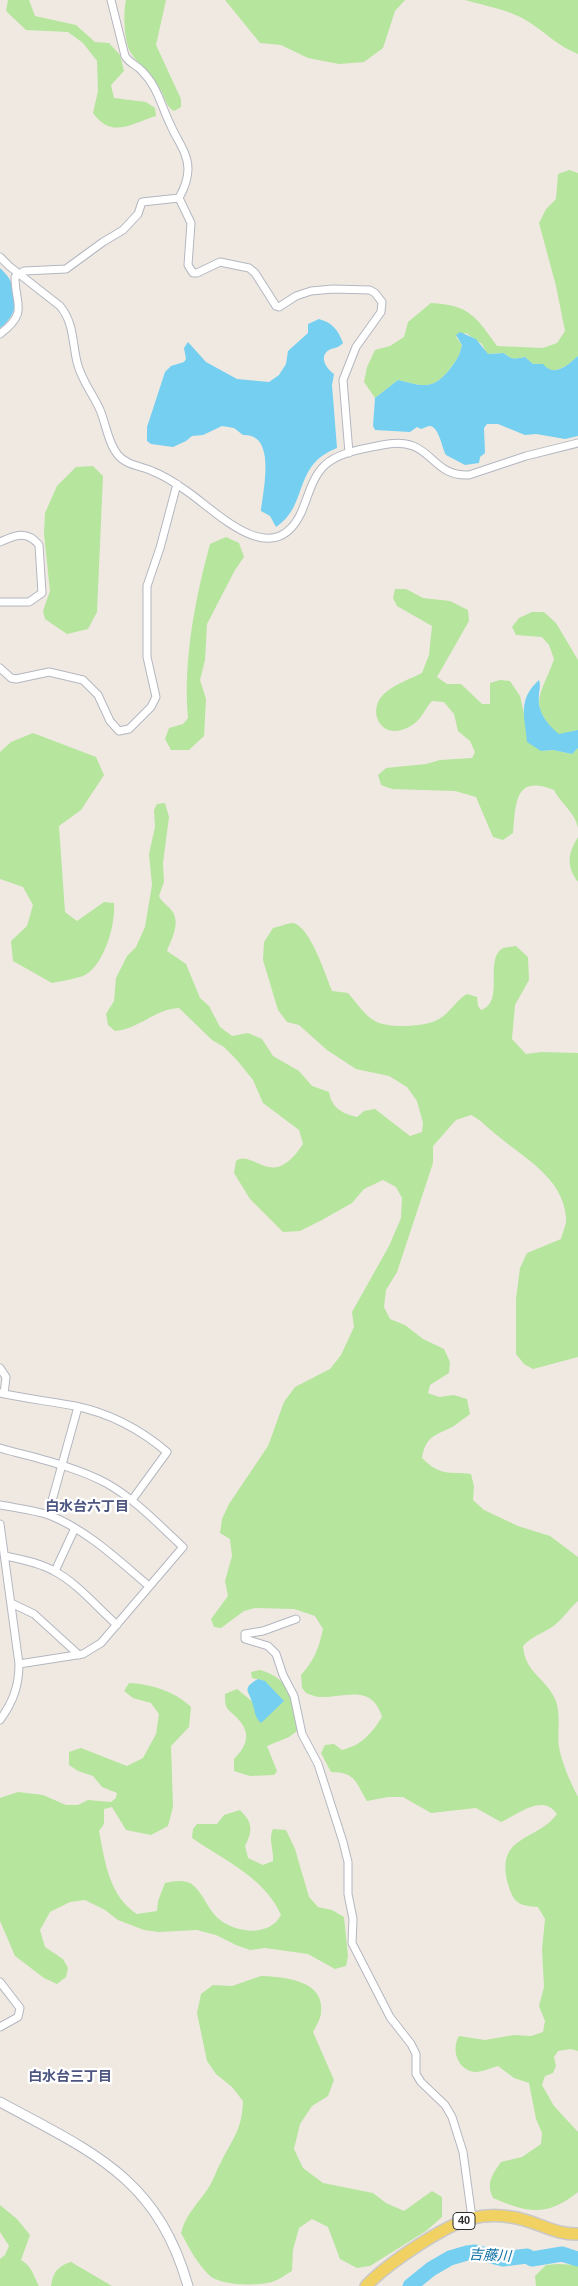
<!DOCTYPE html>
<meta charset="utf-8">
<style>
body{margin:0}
canvas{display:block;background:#efe9e1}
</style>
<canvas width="578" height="2286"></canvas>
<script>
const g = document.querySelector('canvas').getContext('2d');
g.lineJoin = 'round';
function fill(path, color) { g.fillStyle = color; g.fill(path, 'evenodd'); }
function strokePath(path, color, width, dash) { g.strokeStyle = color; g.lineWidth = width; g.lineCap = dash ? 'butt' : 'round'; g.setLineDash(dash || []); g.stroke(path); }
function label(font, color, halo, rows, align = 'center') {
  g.font = font + ' Arial,"Noto Sans JP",sans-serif'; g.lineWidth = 4.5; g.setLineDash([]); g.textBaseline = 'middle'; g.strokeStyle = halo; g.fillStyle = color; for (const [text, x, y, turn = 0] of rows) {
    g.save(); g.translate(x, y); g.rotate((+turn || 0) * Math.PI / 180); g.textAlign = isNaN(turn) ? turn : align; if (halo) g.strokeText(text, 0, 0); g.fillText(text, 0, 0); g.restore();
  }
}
const green = new Path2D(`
 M8,0H29L35,16L76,25L95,42L109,43L120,55L124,71L111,85L114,98L146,102L155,108L156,116C130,124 112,139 93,113L98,91L97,61L83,43L68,32L26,30L6,11Z
 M126,0H166L156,45L181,99V107L174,111C166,107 165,97 160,89C153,75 139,66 131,53C124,43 123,11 126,0Z
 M225,0H405L395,11L383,48L364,62L339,64L308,58L281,45L260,43Z
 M465,0H578V54C558,46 546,33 529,22C510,10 486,6 465,0Z
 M569,170L578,173V356C568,365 554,378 542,364H533L525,357C516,359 511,360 504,353L487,354L482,344L466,333L456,337L462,345C460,355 456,361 450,369C432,391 423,386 398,380L375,398L364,382L367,367L375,350L390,346L404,337L408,322L431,303C470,305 476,317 497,346L543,348L557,343L565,331L556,286L539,223L546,209L556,199L558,174Z
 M93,466L103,476L97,612L88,629L67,634L45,619L43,611L50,591L44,534L45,513L57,486L76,467Z
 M226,537L239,543L244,557L235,570L207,624L205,660L200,680L206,699L204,736L189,750H171L165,739L169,728L183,724L188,718C183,661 195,599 210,544Z
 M395,589H406L423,598L450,601L468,610L469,621L437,677L447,684H461L482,704H490V683L500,680L510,681L520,696L525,718L541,751L553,750L572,754L578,748V828C575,812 561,804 554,790C514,774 516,804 513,833L503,840L493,837L476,797L455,791L392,789L381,785L378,775L386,768L426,764L440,760L472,758L475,752L470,741L458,731L454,714L444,702L432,701C426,707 422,718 415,723C383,747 364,711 385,693C395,684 410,679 422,673L429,655L432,626L397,606L393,598Z
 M532,612H544L556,623L578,660V730L559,735C525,703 543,693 554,659L549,645L542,637L516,635L512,627L519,618Z
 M33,733L96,757L104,775L81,810L59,826L65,912L77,921L104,902L114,903C116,924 104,967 83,976C74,979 62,981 52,983L13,961L11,941L27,926L33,905L23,887L0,879V752L11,742Z
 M165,803L169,817L163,863L164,882L159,896C162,903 168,905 172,911C181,923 171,940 167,951L186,964L200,998L209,1006L220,1027L232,1036L248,1033L262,1039L273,1056L299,1071L312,1086L329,1092C332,1108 341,1113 357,1117L364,1111L375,1109L410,1136L422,1132L423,1123L417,1101L407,1087L389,1076L356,1069L327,1050L299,1025L287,1022L278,1010L263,960L264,942L273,928C279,927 287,923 293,923C310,926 326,976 332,991L348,993C356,1002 365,1016 375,1021C388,1029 427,1027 439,1019C451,1012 456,1000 467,994L477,997L478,1006L481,1010C506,1002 483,960 503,948C506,947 512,947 516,946L528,957L529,980L515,1005L512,1039L526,1054L541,1052L578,1053V1357L533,1369L524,1364L516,1354V1299L520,1268L527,1253L561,1239C563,1232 567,1223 566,1217C563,1178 524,1158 498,1136C487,1128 484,1122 471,1115L456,1120L433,1146V1163L397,1272L386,1290L384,1307L390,1319L405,1325L423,1339L444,1349L450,1362L449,1373L430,1385L428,1393L439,1397L454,1395L467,1399L470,1414C465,1418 459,1422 454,1426C435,1436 426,1435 422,1458C441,1477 448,1471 471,1474L474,1486L473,1500L484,1510L518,1526L550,1536L578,1557V1601C570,1608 564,1617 556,1624C545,1633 533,1635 523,1646C525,1672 543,1676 554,1697C562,1712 557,1731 559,1747C562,1764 570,1781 578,1797V2051L571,2049L558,2051L554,2057L556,2066L553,2073L545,2076L542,2085L554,2106L578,2132V2192C547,2217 528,2213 493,2198C486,2183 492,2175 501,2162L522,2157L541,2144L542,2133L536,2119L529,2083L514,2078L498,2066C491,2068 482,2072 475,2072C457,2070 451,2049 459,2036L485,2040L514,2035L531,2036L543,2032L545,2021L539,2006L544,1987L542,1950L545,1919L538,1907C521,1906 514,1904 509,1887C493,1834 537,1842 557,1814C542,1793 519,1814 501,1822L476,1808L431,1813L403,1797H388L367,1801C356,1783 356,1772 331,1772L321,1753L325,1745L334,1744L342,1750C362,1745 371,1734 382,1717C372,1684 347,1697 321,1697C316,1697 311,1695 306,1693L302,1688L301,1675C314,1661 319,1648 323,1629L315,1616L294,1609L255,1608L244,1611L221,1628L214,1627L211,1619L228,1596L225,1581L232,1556L230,1539L220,1533L222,1519L229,1504L268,1446L284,1402L295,1387L330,1369L341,1355L354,1327L352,1312L389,1246L401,1218L402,1198L396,1187L383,1180L364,1189L352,1203L322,1220L300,1231L283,1232L250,1199L234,1173L236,1161C254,1148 271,1193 303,1144L299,1130L263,1103L253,1080L236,1059L224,1047L212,1040L179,1008C155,1009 139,1029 115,1031L108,1025L106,1014L114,1001L116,978L127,956L136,947L145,927L152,885L149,854L155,827L154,810L157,804Z
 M578,837V882C566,866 568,853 578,837Z
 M260,1670C292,1679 294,1702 297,1731L289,1737L267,1746L277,1771L274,1775L250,1776L234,1771V1759C247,1746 252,1733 237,1718C234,1714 228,1711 226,1706C225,1703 225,1698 225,1694L237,1689L253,1702L255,1712L265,1681L252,1678L251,1672Z
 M129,1683C151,1684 176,1692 191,1707L189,1727L171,1746L173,1807L168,1826L151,1835L126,1830L112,1807L104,1809V1824L99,1831C105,1862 109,1896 137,1914L157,1911L158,1901L165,1883C175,1881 186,1879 194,1886C204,1895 209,1912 220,1920C237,1933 270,1937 281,1915C266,1879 224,1860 192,1838L193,1829L197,1824H217L224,1815L240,1810C253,1823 253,1831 245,1846L248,1858L263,1865L273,1861C274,1850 268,1839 273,1829L286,1830L295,1849L309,1897L318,1907L332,1910L344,1917L348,1956L346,1966L335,1969L308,1954L265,1948L250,1950L236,1945L216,1935L197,1930L159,1932L144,1930L118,1920L105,1910L85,1900L70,1902L50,1912L40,1930L45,1947L63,1959L68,1968L66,1977L57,1984L44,1978L15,1956L0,1921V1798L18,1792L43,1795L66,1805H78L88,1800L111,1802L116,1798L117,1793L102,1787L93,1776L78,1771L69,1765V1752L81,1748L127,1766L143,1758L156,1734L159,1714L151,1703L133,1698L124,1691Z
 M261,1976C285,1977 326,1980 321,2014C320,2020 316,2026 313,2032L334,2080L328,2096L312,2106L300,2124L294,2149L303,2168L323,2183L373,2193L386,2203L404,2211L432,2191L442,2197V2217L426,2231L370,2266L357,2268L340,2259L328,2227L312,2219L299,2228L293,2250L292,2271C286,2274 279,2280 272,2282C257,2286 220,2286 209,2275C197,2263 189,2248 181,2233C186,2214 196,2206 207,2190C213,2182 216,2171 221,2162C233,2138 242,2130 243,2101L232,2087L216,2074L207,2061L197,2013L201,1994L213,1985L232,1986Z
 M0,2205L17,2219L30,2235L21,2260C32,2266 33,2275 39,2286H0V2259L5,2255L9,2246L0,2232Z
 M71,2262L112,2286H113H51C53,2272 58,2266 71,2262Z
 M557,2264L578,2265V2286H536L535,2276L546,2265Z`);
const water = new Path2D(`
 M0,268C20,286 22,312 0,328Z
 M319,319C333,323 338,330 343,343C337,349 335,347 329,350C318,357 327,369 334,374L332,385L337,448C292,465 309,506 276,527L270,516L261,511C263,491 277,433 243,435L234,428L222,426L203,435L192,436L186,441L173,447L151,444L147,441V427L165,372L171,366L184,362L186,359L184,348L188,342L206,362L237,379L269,382L279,375L286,364L288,351L308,333V324Z
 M460,332L476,339L488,354L504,353C511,360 516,359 525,357L533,364H543C554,378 568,365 578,356V436L565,439L536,434L525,435L498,424H487L484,428L485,453L480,457L479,463L465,465L446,455C442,449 439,425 429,426C426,427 424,428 421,429L417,427L410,432L375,430L373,426L375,398L398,380C423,386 432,391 450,369C456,361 460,355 462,345L456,335Z
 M539,680C541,686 539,690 539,696C537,712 548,725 559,734L578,730V748L572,754L553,750L541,751L527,742C525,716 517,700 539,680Z
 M258,1679L265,1681L284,1701L261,1723C255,1718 255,1712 253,1705C250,1691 240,1689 258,1679Z`);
const river = new Path2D(`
 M410,2286L431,2269L450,2258L467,2253L475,2252L503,2259L527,2256L532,2259L562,2254L578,2259`);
const minor = new Path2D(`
 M111,0L125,56C130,64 136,64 142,71C158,87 161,106 171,126C177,140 188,153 188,169C188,179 184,189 179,198
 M179,198L191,223L188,265L193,273H197L220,262L249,268L255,273L276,306L279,307L296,296L311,291L333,289L370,290L375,293L382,302L381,312L356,347L343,380L349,453
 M0,257L9,266L60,306C74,323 72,341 77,362C81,380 93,394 100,410C106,424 108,443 118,455C126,465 141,466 152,471C165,476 177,484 188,492C218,513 272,570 300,515C308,499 311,478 325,465C339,452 363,449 382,445C433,434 428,477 469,475L526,456L578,443
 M0,334C29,312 15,305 15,277L24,271L66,269L103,242L123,230L138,214L142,202L179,198
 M0,542C15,535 27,530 39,545L42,593L29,602H0
 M0,668L11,678L16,679L49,672L83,680L98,695L110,721L119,731L129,729L151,707L156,697L147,657V586L160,548L177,484
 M0,1368L6,1377L4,1394
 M0,1393C25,1399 50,1401 75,1406C109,1413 141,1430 167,1452L132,1500
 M0,1448C35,1458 74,1466 106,1483C135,1499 159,1525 183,1547L101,1643L83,1654L19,1664
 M0,1505C16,1508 34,1510 49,1515C87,1530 118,1560 149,1586
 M48,1515L78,1407
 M0,1524L19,1664C19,1686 13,1702 0,1720
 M5,1556C21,1559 40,1563 54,1571C76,1582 98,1608 117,1625
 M55,1571L75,1528
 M11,1603L34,1614L79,1655
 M296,1619L263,1631L245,1634V1639L268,1646L276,1654L283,1675L294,1696L302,1734L318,1764L343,1842L348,1862V1894L353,1919L352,1943L390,2017L411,2044L416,2054V2074L421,2082L445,2105L452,2117L463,2152L472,2218
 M0,1982L20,2008L18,2017L0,2027`);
const tertiary = new Path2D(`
 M0,2102C92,2152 157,2177 188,2286`);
const primary = new Path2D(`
 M366,2286C387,2264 444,2225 473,2218C485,2215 499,2215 511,2217C535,2220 554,2235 578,2234`);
const shields = [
 [464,2221,22]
];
const shieldNames = [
 ["40",464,2221]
];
const neighbourhoodNames = [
 ["白水台六丁目",87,1507],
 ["白水台三丁目",70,2077]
];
const waterNames = [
 ["吉藤川",490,2256,3]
];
fill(green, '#b6e59e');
fill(water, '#75cff0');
strokePath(river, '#75cff0', 15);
strokePath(minor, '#b4b7c1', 9);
strokePath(tertiary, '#b4b7c1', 11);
strokePath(primary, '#c9c9c9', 14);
strokePath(minor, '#fff', 7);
strokePath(tertiary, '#fff', 9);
strokePath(primary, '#f2d163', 11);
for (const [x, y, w] of shields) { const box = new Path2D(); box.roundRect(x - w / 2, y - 8.5, w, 17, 4); g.fillStyle = '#fff'; g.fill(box); strokePath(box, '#2e2e2e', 1); }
label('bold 11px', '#2e2e2e', null, shieldNames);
label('bold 14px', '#4d5680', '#fff', neighbourhoodNames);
label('italic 14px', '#0d6fa3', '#fff', waterNames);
</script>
